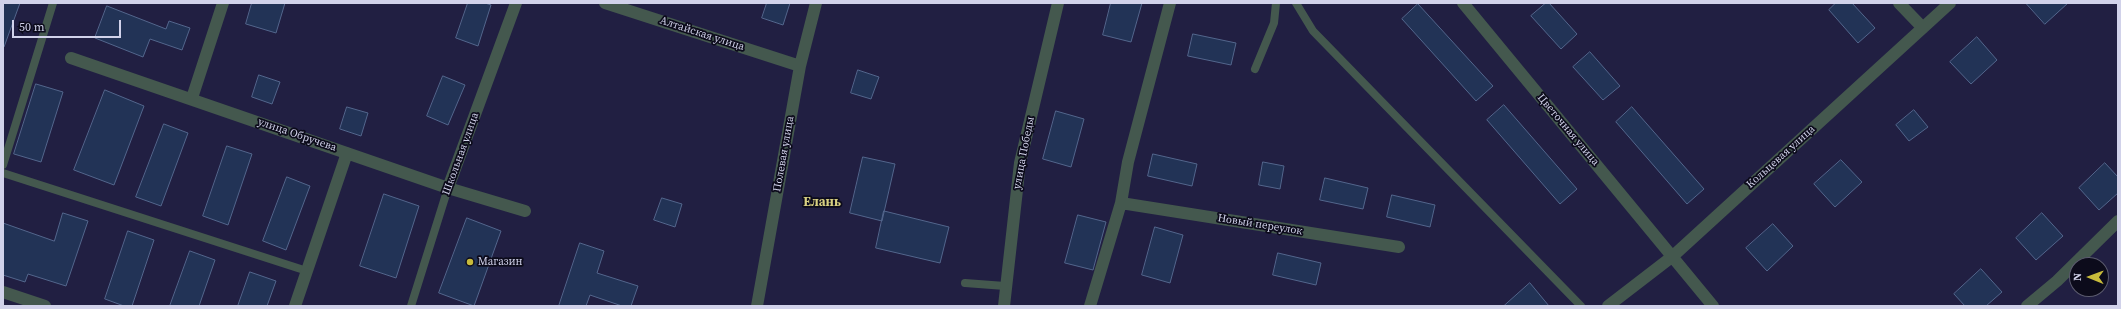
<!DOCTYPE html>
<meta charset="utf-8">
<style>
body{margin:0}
#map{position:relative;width:2121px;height:309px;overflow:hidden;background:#211f42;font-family:"Source Serif 4",serif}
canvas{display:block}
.frame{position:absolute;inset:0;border:4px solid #d1d2ea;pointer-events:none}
.north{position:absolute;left:2069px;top:257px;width:40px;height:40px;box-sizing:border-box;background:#0c0b1b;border:1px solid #5b5b6e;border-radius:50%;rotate:271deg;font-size:11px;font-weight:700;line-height:16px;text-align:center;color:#d1d2ea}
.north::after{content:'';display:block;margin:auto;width:14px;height:18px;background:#c8bb3b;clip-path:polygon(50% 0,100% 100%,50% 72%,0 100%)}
.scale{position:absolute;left:12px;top:20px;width:109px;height:18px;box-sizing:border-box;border:2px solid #d1d2ea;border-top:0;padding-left:5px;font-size:12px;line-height:14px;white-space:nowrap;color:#d1d2ea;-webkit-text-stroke:3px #0c0b1b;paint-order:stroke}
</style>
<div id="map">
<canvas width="2121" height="309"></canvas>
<div class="frame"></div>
<div class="north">N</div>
<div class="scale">50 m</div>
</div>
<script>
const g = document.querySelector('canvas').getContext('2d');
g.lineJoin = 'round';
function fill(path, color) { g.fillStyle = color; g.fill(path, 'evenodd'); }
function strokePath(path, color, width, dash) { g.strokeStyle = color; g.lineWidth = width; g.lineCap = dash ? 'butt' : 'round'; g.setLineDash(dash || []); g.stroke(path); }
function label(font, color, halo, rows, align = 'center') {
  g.font = font + ' "Source Serif 4",serif'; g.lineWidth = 3.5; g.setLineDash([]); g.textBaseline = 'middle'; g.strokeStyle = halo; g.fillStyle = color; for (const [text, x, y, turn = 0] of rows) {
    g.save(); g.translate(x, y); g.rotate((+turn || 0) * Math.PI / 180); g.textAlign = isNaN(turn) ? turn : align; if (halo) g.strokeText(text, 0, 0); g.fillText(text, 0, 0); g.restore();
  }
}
const building = new Path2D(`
 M3,3H20L4,47L3,46Z
 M252,3H285L276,33L246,24Z
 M468,3H485L491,5L478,46L456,38Z
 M767,3H790L783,25L762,18Z
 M1111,3H1142L1131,42L1103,35Z
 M1546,3H1549L1577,34L1561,49L1531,16Z
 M1836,3H1852L1875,28L1858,43L1829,10Z
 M2026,3H2068L2045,24Z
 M1418,4L1493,86L1476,101L1402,19Z
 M107,6L166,29L169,21L190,28L182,50L150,39L143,57L95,38Z
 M1193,34L1236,43L1231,65L1188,56Z
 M1977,37L1997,60L1971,84L1950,62Z
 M1590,52L1620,86L1603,100L1573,67Z
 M858,70L879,77L871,99L851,93Z
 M259,75L280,82L272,104L252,97Z
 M443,76L465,85L448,125L427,116Z
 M36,84L63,92L41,162L14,154Z
 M105,90L144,106L114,185L74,170Z
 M1504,105L1577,189L1560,204L1487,120Z
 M347,107L368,113L361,136L340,129Z
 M1632,107L1704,189L1687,204L1616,122Z
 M1914,110L1928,127L1909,141L1896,125Z
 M1056,111L1084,119L1071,167L1043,159Z
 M164,124L188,133L161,206L136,197Z
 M227,146L252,154L228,225L203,216Z
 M1153,154L1197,164L1192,186L1148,176Z
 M863,157L895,164L882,221L850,213Z
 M1841,160L1862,182L1835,207L1814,184Z
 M1263,162L1284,166L1280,189L1259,185Z
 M2105,163L2118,177V193L2099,210L2079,188Z
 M287,177L310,186L286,250L263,241Z
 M1325,178L1368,188L1363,209L1320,200Z
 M384,194L419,206L396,278L360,266Z
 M1392,195L1435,205L1430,227L1387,217Z
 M662,198L682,204L675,227L654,220Z
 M884,211L949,227L940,263L876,248Z
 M63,213L88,221L66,286L28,274L25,282L3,275V223L54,241Z
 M2042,213L2063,236L2036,260L2016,238Z
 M1078,215L1106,222L1093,270L1065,263Z
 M467,218L501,231L474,306L439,293Z
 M1773,224L1793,246L1767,271L1746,248Z
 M1155,227L1183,235L1170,283L1142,275Z
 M128,231L154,240L132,306H124L105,299Z
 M580,243L604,251L597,273L638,286L631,306H622L590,295L586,306H559Z
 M190,251L215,260L199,306H170Z
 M1278,253L1321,263L1316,285L1273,275Z
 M1981,269L2002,292L1986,306H1965L1954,294Z
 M250,272L276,281L267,306H238Z
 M1530,283L1549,306H1504Z`);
const lane = new Path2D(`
 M1296,3L1313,31L1581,306
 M1255,69L1274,23L1276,3
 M3,165L53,3
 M3,173L307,271
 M965,283L1005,286
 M411,306L448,188`);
const street = new Path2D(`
 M605,3L800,66
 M1463,3L1713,306
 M1899,3L1923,28
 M71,58L448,188L525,211
 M192,98L223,3
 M448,188L516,3
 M1121,203L1399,247
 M3,292L45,306
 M295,306L347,153
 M757,306L800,66L816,3
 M1004,306L1020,163L1058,3
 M1090,306L1121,203L1128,162L1170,3
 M1608,306L1673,256L1950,3
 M2027,306L2057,281L2118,221`);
const markers = [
 [470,262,4,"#c8bb3b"]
];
const streetNames = [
 ["Алтайская улица",702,34,18],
 ["Цветочная улица",1568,130,50],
 ["улица Обручева",297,135,19],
 ["улица Победы",1024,153,-79],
 ["Школьная улица",461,154,-70],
 ["Полевая улица",784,154,-80],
 ["Кольцевая улица",1781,157,-42],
 ["Новый переулок",1260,225,9]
];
const poiNames = [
 ["Магазин",478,262]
];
const quarterNames = [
 ["Елань",822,203]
];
fill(building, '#223356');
strokePath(building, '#53668c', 1);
strokePath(lane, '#44584e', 8);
strokePath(street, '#44584e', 12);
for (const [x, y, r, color] of markers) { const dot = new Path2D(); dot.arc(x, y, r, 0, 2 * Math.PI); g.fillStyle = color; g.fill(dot); strokePath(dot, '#0c0b1b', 1.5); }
label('11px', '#d1d2ea', '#0c0b1b', streetNames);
label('11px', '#d1d2ea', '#0c0b1b', poiNames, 'left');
label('bold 13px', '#d8d082', '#0c0b1b', quarterNames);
</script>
